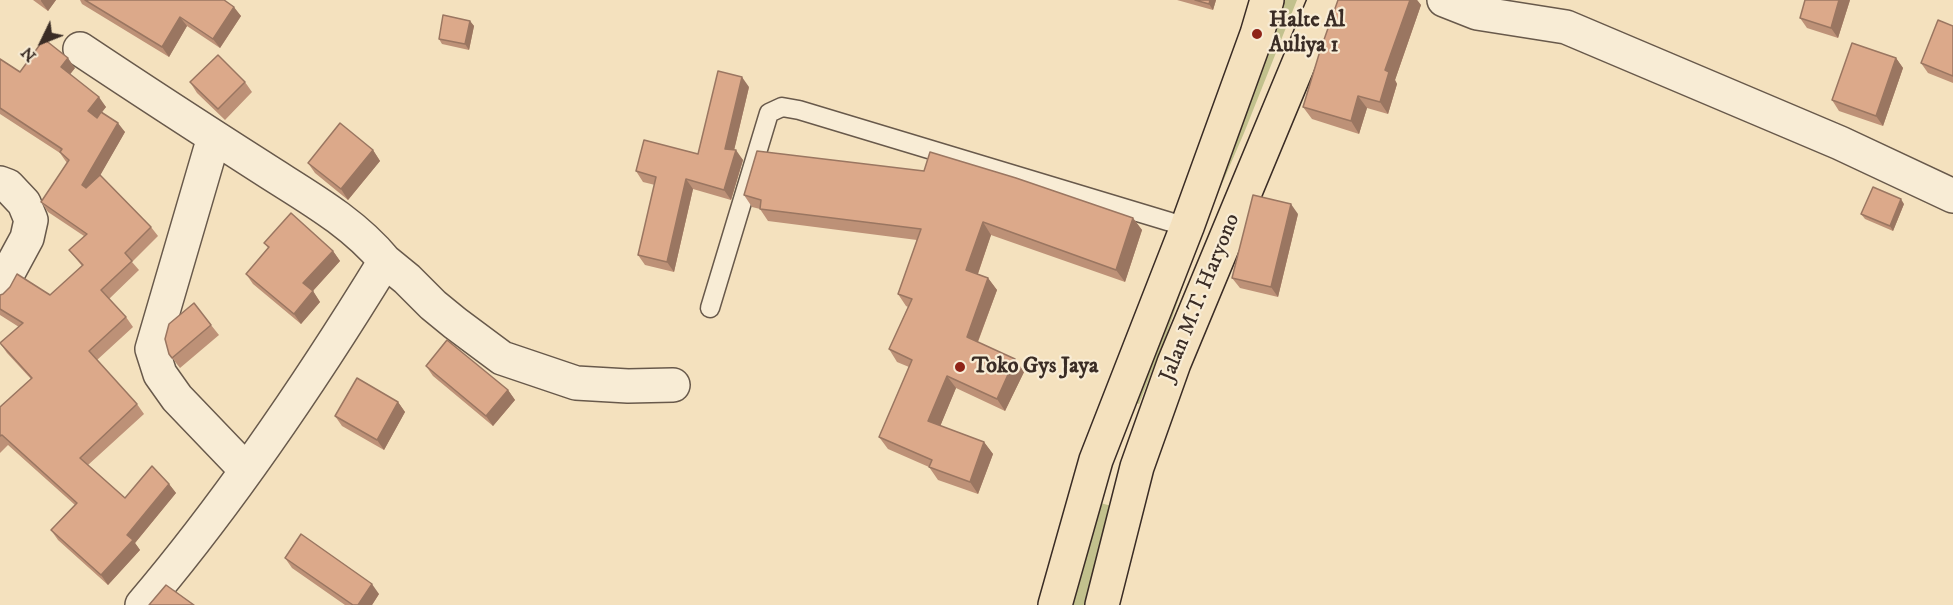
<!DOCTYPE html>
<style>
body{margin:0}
#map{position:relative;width:1953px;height:605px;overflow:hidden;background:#f4e1be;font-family:"IM FELL DW Pica",serif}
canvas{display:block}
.north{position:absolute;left:12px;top:12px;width:60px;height:60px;-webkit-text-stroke:4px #f8ecd5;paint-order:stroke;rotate:227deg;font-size:16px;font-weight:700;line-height:24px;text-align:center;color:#3a2c25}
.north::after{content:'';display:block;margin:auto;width:21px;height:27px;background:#3a2c25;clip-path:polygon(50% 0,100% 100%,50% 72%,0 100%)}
</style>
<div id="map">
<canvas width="1953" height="605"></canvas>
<div class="north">N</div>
</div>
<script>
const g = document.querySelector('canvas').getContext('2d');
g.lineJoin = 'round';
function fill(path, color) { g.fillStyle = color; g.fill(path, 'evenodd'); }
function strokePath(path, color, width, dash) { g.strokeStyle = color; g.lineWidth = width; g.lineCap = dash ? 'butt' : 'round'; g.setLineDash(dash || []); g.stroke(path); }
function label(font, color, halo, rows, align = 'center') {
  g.font = font + ' "IM FELL DW Pica",serif'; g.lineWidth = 4.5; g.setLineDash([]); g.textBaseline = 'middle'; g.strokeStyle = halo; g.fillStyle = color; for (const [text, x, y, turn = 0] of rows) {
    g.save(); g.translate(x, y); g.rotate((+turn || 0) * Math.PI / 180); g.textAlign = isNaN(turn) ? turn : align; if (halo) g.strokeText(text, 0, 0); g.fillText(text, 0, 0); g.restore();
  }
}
const green = new Path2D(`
 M1285,0H1297L1244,133L1202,230L1166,336L1139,404L1129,400Z
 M1100,503L1112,506L1084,605H1073Z`);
const service = new Path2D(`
 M710,308L769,113L782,107L799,110L1187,227`);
const minor = new Path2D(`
 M1444,0L1477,13L1566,27L1840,143L1953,196
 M80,49C140,89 200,128 261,167C304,195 351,220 385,261C312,380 233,498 142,605
 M214,137L152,349L160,374L177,398L246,470
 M0,183L8,186L24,203L31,220L27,238L0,288
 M385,261L407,279L433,305L455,323L502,358L576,383L628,386L673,385`);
const trunk = new Path2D(`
 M1055,605L1096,460L1187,227L1257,34L1267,0
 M1102,605L1137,467L1174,363L1325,0`);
const wall = new Path2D(`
 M33,0H56L48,11Z
 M80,0H224L241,16L220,48L187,26L169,57L82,4Z
 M1177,0H1216L1213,10Z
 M1338,0H1417L1421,5L1395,80L1397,84L1388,114L1367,108L1359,134L1312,119L1303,107Z
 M1850,0L1838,38L1807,28L1800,18Z
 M470,21L474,26L469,50L442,44L439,39Z
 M1953,26V83L1928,73L1921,63Z
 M1896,58L1903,68L1883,126L1839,111L1832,100Z
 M0,59L20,72L75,68L70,74L106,107L102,112L125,132L100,175L151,227L158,236L132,262L139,270L109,299L126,317L133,327L97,360L137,404L144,414L88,465L125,498L169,484L176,493L135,543L140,550L108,585L58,540L51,530L75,505L8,445L0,453V407L31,379L7,353L0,343L19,327L0,315V295H50L82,266L69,250L84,236L48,212L41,202L67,163L60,153L0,114Z
 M190,82H245L252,92L225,120L197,93Z
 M749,87L734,150L743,160L731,200L693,189L674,272L645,265L638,255L655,185L643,182L636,171L698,154Z
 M373,150L380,161L348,200L315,173L308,163Z
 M744,195L1133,218L1142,230L1125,282L991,235L978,274L988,278L997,290L978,342L1015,359L1024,372L1005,411L956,388L940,426L984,442L993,454L978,494L938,480L929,467L888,449L879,437L909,367L897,362L889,349L908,307L906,306L898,294L917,240L768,221L760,209L752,207Z
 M1904,204L1893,231L1865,219L1861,214Z
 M1298,214L1278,297L1240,288L1232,278Z
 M264,243L333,251L340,261L313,291L320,302L301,324L253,284L246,274L268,248Z
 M211,325L219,335L180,368L169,354Z
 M426,366L508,390L515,400L493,426L433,376Z
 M398,402L405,412L384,450L342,426L335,416Z
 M285,558L379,594L372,605H345L292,568Z`);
const shadedWall = new Path2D(`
 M41,0H56L48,11L41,1Z
 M1210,0H1216L1213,10L1209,4Z
 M1410,0H1417L1421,5L1395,80L1397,84L1388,114L1380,102L1385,70Z
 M1839,0H1850L1838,38L1831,28Z
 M234,7L241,16L220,48L213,39Z
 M180,17L187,26L169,57L162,47Z
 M470,21L474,26L469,50L465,44Z
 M68,58L75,68L68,77L61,67Z
 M1896,58L1903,68L1883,126L1876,116Z
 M742,77L749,87L732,159L725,149Z
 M1358,96L1367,108L1359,134L1351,121Z
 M99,97L106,107L95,121L88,111Z
 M118,123L125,132L89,195L82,185Z
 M373,150L380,161L348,200L341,189Z
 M736,150L743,160L731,200L724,190Z
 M686,179L693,189L674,272L667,262Z
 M1901,199L1904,204L1893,231L1890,226Z
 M1291,204L1298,214L1278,297L1271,287Z
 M1133,218L1142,230L1125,282L1116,270Z
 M983,222L991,235L975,282L966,270Z
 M333,251L340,261L310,294L303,283Z
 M988,278L997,290L975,349L967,337Z
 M313,291L320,302L301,324L294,314Z
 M1015,359L1024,372L1005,411L997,399Z
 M947,376L956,388L937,434L928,421Z
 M508,390L515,400L493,426L486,416Z
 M398,402L405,412L384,450L377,440Z
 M984,442L993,454L978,494L970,482Z
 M169,484L176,493L135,543L140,550L108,585L101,575L127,535Z
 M372,584L379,594L372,605H358Z`);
const building = new Path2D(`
 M85,0H224L234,7L213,39L180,17L162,47Z
 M1195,0H1210L1209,4Z
 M1338,0H1410L1385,70L1389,72L1380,102L1358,96L1351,121L1303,107L1320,51Z
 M1805,0H1839L1831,28L1800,18Z
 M443,15L470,21L465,44L439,39Z
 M1938,20L1953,26V76L1921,63Z
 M44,39L68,58L61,67L99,97L88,111L97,118L101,112L118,123L82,185L86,188L100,175L151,227L125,253L132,261L101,290L126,317L89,351L137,404L80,458L125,498L152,466L169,484L127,535L133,540L101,575L51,530L77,503L2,435L0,436V407L32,378L0,343L23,323L0,309V295L3,294L10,287L17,274L50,295L83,265L69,250L87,234L41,202L69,160L60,152L62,149L0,108V59L20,72Z
 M1852,43L1896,58L1876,116L1832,100Z
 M218,55L245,82L218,109L190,82Z
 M718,71L742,77L725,149L736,150L724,190L686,179L667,262L638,255L656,177L636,171L644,140L698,154Z
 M340,123L373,150L341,189L308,163Z
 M757,151L924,171L930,152L1016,178L1133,218L1116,270L983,222L966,270L988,278L967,337L1015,359L997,399L947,376L928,421L984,442L970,482L929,467L932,460L879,437L912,360L889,349L912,299L898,294L921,229L760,209L761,200L744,195Z
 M1873,187L1901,199L1890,226L1861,214Z
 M1253,195L1291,204L1271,287L1232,278Z
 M291,213L333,251L303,283L313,291L294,314L246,274L269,247L264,243Z
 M194,303L211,325L172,358L169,354L165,339L169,324Z
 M447,340L508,390L486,416L426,366Z
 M357,378L398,402L377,440L335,416Z
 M301,534L372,584L358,605H353L285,558Z
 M166,585L194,605H149Z`);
const markers = [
 [1257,34,6,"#8f2418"],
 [960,367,6,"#8f2418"]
];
const poiNames = [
 ["Halte Al",1269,21],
 ["Auliya 1",1269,46],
 ["Toko Gys Jaya",972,367]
];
const streetNames = [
 ["Jalan M.T. Haryono",1201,298,-68]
];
fill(green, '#c2c18d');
strokePath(service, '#68594b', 21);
strokePath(minor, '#68594b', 36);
strokePath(trunk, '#3a2c25', 36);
strokePath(service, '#f8ecd5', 18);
strokePath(minor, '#f8ecd5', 33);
strokePath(trunk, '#f4e1be', 33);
fill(wall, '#bd9177');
fill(shadedWall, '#9a7661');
fill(building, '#dca98a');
strokePath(building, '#9a7661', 1.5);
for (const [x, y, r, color] of markers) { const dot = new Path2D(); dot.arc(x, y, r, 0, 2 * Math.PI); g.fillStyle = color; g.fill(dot); strokePath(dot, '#f8ecd5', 2); }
label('bold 22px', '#3a2c25', '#f8ecd5', poiNames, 'left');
label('22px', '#3a2c25', '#f8ecd5', streetNames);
</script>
